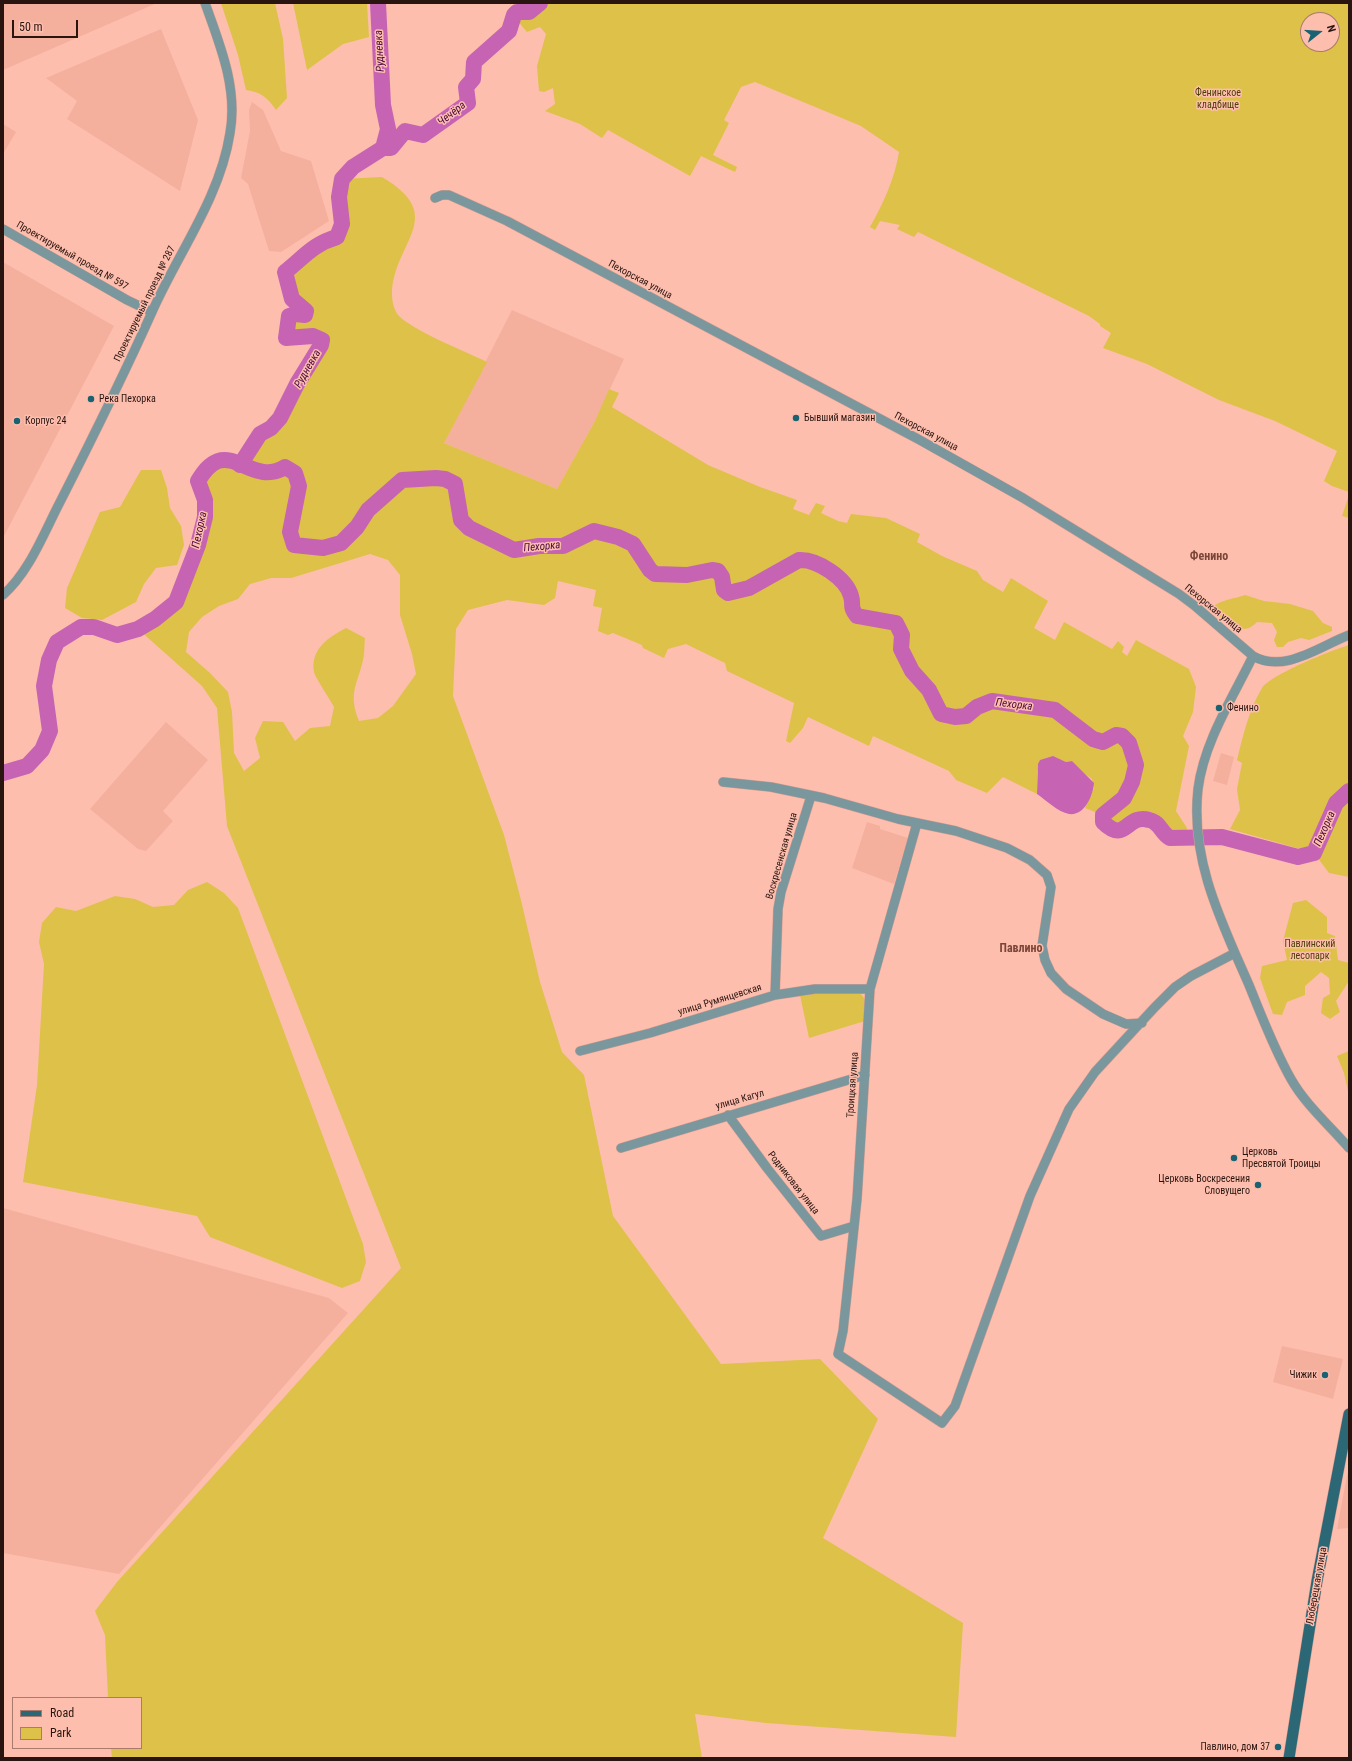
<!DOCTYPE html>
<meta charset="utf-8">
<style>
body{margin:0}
#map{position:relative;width:1352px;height:1761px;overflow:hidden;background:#fdbeae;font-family:"Roboto Condensed",sans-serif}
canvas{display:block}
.frame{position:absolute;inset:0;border:4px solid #2a140f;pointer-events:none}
.legend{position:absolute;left:12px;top:1697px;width:130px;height:52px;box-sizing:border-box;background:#fdbeae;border:1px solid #a97a6e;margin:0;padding:5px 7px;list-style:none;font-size:12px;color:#2a140f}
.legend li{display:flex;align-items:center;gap:8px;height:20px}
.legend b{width:20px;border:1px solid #a97a6e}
.north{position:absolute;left:1300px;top:12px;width:40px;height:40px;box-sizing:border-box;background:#fdbeae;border:1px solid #a97a6e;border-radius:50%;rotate:73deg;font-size:11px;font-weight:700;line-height:16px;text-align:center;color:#2a140f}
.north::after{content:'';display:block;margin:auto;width:14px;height:18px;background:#1a6271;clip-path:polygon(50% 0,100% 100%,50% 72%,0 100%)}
.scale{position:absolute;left:12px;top:20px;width:66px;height:18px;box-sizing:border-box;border:2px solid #2a140f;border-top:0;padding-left:5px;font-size:12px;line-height:14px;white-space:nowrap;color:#2a140f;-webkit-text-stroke:3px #fdbeae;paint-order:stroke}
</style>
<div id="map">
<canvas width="1352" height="1761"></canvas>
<div class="frame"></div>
<ul class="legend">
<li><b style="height:5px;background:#2c6775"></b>Road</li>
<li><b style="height:11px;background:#dec149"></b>Park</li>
</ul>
<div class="north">N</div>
<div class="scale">50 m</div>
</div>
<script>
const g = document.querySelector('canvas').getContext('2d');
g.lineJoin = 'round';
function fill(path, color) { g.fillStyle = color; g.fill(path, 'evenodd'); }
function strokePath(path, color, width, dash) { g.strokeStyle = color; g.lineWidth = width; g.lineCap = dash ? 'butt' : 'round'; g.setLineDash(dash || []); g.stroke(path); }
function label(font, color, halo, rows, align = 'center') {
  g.font = font + ' "Roboto Condensed",sans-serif'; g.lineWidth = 3; g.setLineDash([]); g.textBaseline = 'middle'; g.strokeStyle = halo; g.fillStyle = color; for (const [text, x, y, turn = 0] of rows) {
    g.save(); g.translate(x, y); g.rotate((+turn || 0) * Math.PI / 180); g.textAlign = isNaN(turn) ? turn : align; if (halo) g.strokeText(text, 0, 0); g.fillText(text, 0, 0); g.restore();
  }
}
const built = new Path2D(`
 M3,3H157L3,70Z
 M161,29L198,120L180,191L67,119L77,101L46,78Z
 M252,102L263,110L281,151L311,161L329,221L281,252L269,251L248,184L241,178L250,131L249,110Z
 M3,124L16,132L3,154Z
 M3,262L114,326L3,538Z
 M512,310L624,359L595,421L557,489L444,443Z
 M166,722L208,760L163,811L173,821L146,851L138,849L90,809Z
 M1221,753L1234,757L1227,785L1213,781Z
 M867,822L880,826V829L908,838L894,884L852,868Z
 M3,1208L329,1298L348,1313L119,1574L3,1553Z
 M1282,1346L1343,1359L1333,1399L1273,1382Z
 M1349,1466V1528L1337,1529L1345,1486Z`);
const green = new Path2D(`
 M221,3H275L283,39L287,98L276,110C268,98 261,92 246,90L238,55Z
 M293,3H367L369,37L343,44L307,70Z
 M525,3H1349V492L1332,486L1324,481L1337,451L1275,421L1219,400L1147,364L1103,348L1111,333L1100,326V324L1089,316L918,232L914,237L897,229L900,225L880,221L875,230L870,227C883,204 895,178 899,152L861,126L755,82L741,87L724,120L729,123L713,155L737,167L735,172L701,156L690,176L608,130L602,138L580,124L545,111L555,104L553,88L544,92L539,91L537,66L546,34L540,27L527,32L515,18ZM1308,20H1332V44H1308Z
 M382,177C450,217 392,243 392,295C392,301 394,310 398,315C413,331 465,351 487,362L444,443L557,489L595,421L609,389L619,393L612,407L708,465L760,487L797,500L793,509L809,515L816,503L825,506L821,513L838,521L847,523L851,514L886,518L920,534L917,542L942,556L977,571L983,580L1003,592L1011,578L1048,601L1034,628L1055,640L1064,622L1112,649L1118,641L1124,647L1122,652L1127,656L1136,640L1189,669L1196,687L1193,712L1183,736L1189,746L1176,811L1187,828L1186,833H1171C1157,813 1140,809 1122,826L1114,825L1103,815L1085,808L1094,788L1092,779L1078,769L1072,761L1066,762L1059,759L1037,771V794L1003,777L987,793L956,780L949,771L873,736L869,746L808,717L803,728L790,743L786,741L794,703L727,671L725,663L686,644L668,649L664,658L643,648L642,645L613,633L608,635L598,631L602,608L593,606L596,590L558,581L555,598L544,605L507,600L468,610L456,629L453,696L504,835L521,900L540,982L562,1052L584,1075L613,1216L721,1364L820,1359L878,1419L823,1538L963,1623L956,1737L766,1723L695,1714L702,1758H112L111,1748H141V1698H108L105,1635L95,1611L117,1582L401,1268L227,826L217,708L202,686L138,629L155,619L176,602L198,545L205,517V500L198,481C211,462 218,457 240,465L260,434L271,428L280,418L297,384L321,345L322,340L313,336L286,338L289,316L295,314L304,315L306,311L292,299L285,272C304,256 314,244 337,237L342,224L339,197L342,179ZM370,554L388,560L400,575V615L412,654L416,674L393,706L378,718L359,721C348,693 357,686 363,660C365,653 364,645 365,638L346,628C329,637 310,649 314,672C316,679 330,699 334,707L330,726L310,728L295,741L283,722L263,721L255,738L260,758L244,771L234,753L232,712L228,692L210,673L186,652L189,632L202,617L219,606L238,599L250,584L271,578H291Z
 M141,470H161L167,488L170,508L181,526L184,545L177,565L156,568L144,584L136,602L102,620L82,618L65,608L67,588L100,512L120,507Z
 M1349,495V518L1342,516Z
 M1245,595L1264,601L1290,604L1313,611L1323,623L1332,627V631L1309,640L1301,638L1288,642L1283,647H1277L1274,640L1277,632L1272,623L1257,622C1255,624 1251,627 1249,628C1234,633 1216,619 1215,605C1225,599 1234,599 1245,595Z
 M1349,645V877L1329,873L1314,853L1230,829L1240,810L1237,789L1242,763L1237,760C1243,736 1249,709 1262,688C1270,675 1332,650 1349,645Z
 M207,882L224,893L238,908L363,1244L366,1262L360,1281L342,1288L210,1237L197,1216L23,1182L37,1085L44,964L39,942L42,923L56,907L76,911L115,896L135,899L153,907L174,905L188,890Z
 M1306,900L1327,917V933L1335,936L1338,960L1349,963V981L1336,1001L1340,1012L1330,1019L1321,1013L1323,998L1330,994L1329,978L1321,972L1305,986V995L1287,1002L1282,1015L1273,1014L1260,978L1262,966L1287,960L1283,941L1293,903Z
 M816,992H858C869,999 866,1010 865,1021L809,1038L800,995Z
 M1349,1051V1096L1344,1073L1337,1056Z`);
const water = new Path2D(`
 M1053,756L1066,762L1072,761L1094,783C1093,795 1085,816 1069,814C1058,812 1046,800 1037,794L1038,764L1040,760Z`);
const river = new Path2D(`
 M383,148H391L405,131L423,135L468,103L466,87L473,79L474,62L509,31L514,15L517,12H529L540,3
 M240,465L260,434L271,428L280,418L297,384L321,345L322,340L313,336L286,338L289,316L295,314L305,315L306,311L292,299L285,272C304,257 313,244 337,237L342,224L339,197L342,179L353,167L383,148L388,129L383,105L378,3
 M3,773L27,766L42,750L50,731L44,686L49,660L57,642L81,627H94L117,635L138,629L155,619L176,602L198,545L205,517V500L198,481C203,473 209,464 218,461C238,454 258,484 285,467L295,473L299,486L290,532L294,545L323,548L341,543L357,527L368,510L402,480L436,478L445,479L455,484L461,520L469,528L514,550L539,546H563L594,531L618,537L633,544L650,570L655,574L687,575L712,570L718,571L722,577L724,590L728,593L749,588L799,560C817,559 846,578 851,596C854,606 849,606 857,616L896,623L902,635L901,649L912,671L929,690L941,714L955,717L966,716L977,707L992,701L1055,710L1093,739L1103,742L1116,735L1122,736L1129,743L1136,765L1132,782L1124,798L1103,815V822C1126,845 1126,813 1149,820C1160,822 1161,833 1170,838L1222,837L1298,857L1314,853L1336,803L1349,791`);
const minor = new Path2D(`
 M435,198L442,195H449L507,221L918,439L1023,498L1179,594L1195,606L1253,656C1284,674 1320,646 1349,635
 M3,229L127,300L152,312
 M3,595C29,572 43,535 59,504C91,441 123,377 152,312C178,253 220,198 230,133C238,88 220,45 205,3
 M1253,656C1232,699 1204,742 1198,789C1190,860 1222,923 1249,985C1262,1017 1274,1049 1291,1079C1305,1104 1330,1126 1349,1148
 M723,782L771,787L824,798L898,819L956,831L1007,848L1030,860L1047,875L1051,887L1042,946L1045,960L1051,973L1066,989L1103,1014L1126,1024L1142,1023
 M917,823L870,989L857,1199L843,1331L838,1354L942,1423L955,1406L1030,1196L1069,1109L1095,1072L1155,1007L1175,987L1191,976L1235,953
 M775,995L778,909L781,892L811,796
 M580,1051L650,1033L775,995L815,989H870
 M728,1115L767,1168L821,1236L854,1226
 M621,1148L865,1075`);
const major = new Path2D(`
 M1289,1758L1317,1581L1349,1414`);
const markers = [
 [91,399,4,"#1a6271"],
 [796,418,4,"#1a6271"],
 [17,421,4,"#1a6271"],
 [1219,708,4,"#1a6271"],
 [1234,1158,4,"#1a6271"],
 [1258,1185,4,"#1a6271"],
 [1325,1375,4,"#1a6271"],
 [1278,1747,4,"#1a6271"]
];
const parkNames = [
 ["Фенинское",1218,93],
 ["кладбище",1218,105],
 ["Павлинский",1310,944],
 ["лесопарк",1310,956]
];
const streetNames = [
 ["Проектируемый проезд № 597",72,256,30],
 ["Пехорская улица",640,280,28],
 ["Проектируемый проезд № 287",145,304,-64],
 ["Пехорская улица",926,432,28],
 ["Пехорская улица",1213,609,39],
 ["Воскресенская улица",782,856,-74],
 ["улица Румянцевская",720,1000,-17],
 ["Троицкая улица",853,1085,-86],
 ["улица Кагул",740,1100,-16],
 ["Родниковая улица",793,1183,52],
 ["Люберецкая улица",1317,1586,-80]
];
const poiNames = [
 ["Река Пехорка",99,399],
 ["Бывший магазин",804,418],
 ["Корпус 24",25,421],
 ["Фенино",1227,708],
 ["Церковь",1242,1152],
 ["Пресвятой Троицы",1242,1164],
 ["Церковь Воскресения",1250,1179,"right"],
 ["Словущего",1250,1191,"right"],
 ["Чижик",1317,1375,"right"],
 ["Павлино, дом 37",1270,1747,"right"]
];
const waterNames = [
 ["Рудневка",380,51,-93],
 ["Чечёра",452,114,-38],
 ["Рудневка",308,369,-60],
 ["Пехорка",200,530,-78],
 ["Пехорка",542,547,-5],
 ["Пехорка",1014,705,7],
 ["Пехорка",1325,829,-66]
];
const quarterNames = [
 ["Фенино",1209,557],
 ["Павлино",1021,949]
];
fill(built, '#f5af9d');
fill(green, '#dec149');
fill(water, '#c664b3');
strokePath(river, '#c664b3', 16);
strokePath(minor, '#d79f91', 10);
strokePath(major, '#d79f91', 12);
strokePath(minor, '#7a979e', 9);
strokePath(major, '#2c6775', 11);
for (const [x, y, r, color] of markers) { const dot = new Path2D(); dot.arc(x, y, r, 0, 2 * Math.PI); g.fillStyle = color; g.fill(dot); strokePath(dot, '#fdbeae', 1.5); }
label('10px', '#4b3e00', '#fdbeae', parkNames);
label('10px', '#2a140f', '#fdbeae', streetNames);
label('10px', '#2a140f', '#fdbeae', poiNames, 'left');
label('italic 11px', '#48083f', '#fdbeae', waterNames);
label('bold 12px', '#7a4638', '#fdbeae', quarterNames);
</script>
